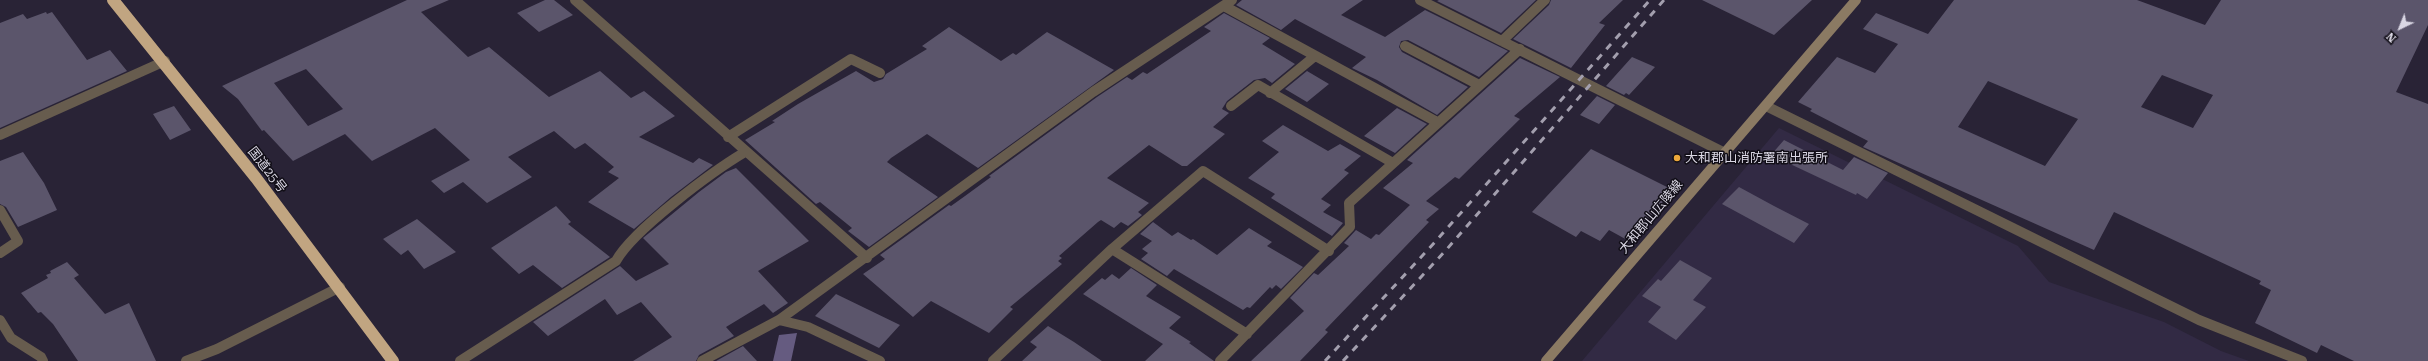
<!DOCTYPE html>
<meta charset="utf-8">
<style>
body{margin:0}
#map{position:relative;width:2428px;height:361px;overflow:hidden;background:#292336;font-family:"Roboto Serif",serif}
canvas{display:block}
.north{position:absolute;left:2380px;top:8px;width:40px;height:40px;-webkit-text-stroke:3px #110e17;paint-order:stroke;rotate:223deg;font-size:11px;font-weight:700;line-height:16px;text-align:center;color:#dad7e4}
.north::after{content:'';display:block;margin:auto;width:14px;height:18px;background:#dad7e4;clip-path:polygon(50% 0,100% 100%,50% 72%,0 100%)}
</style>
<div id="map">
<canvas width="2428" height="361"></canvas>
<div class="north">N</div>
</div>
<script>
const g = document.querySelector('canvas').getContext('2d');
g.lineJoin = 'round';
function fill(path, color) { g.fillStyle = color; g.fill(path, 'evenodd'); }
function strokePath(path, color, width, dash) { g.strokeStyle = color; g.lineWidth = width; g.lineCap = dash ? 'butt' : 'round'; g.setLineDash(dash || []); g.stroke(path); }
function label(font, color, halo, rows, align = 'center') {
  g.font = font + ' "Roboto Serif","Noto Sans JP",serif'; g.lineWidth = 3; g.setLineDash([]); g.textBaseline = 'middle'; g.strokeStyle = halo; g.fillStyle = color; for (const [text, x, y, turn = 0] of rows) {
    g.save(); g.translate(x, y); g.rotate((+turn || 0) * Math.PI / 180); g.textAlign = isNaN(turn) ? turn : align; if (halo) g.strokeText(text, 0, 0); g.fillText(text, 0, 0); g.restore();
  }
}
const built = new Path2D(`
 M1779,128L2018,246L2049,282L2164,322L2221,351L2249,361H1582Z`);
const water = new Path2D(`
 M797,333L791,361H773L779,335Z`);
const building = new Path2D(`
 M407,0H449L421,12L468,57L489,47L549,97L600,71L631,98L644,91L675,116L639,137L693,163L699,158L713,165L671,197L634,229L588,202L619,178L608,172L614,167L585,143L575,149L554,131L508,157L532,177L487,203L463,182L444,193L431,181L470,160L435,128L372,161L345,134L293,161L264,130L262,131L238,99L222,86ZM306,69L343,109L308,126L274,83Z
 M545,0H554L573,15L539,32L517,13Z
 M1242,0H1363L1341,15L1385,37L1425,10L1508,51L1479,77L1408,40L1401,41L1399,47L1402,52L1468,87L1437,115L1377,80L1352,68L1366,57L1295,19L1281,30L1236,5Z
 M1439,0H1536L1501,33L1437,1Z
 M1551,0H1623L1599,23L1605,25L1571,68L1513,39L1549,5Z
 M1702,0H1812L1774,35Z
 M1954,0H2137L2205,25L2221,0H2428V25L2396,92L2428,104V361H2354L2321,345L2317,353L2255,323L2271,290L2259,284L2261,281L2114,212L2094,250L1863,147L1868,141L1810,111L1812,109L1798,102L1837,57L1875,73L1898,44L1863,29L1876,13L1928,34ZM2162,75L2213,95L2193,128L2141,107ZM1988,81L2078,119L2045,166L1958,127Z
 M46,12L47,14L52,12L87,60L110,50L127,71L0,128V23L23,14L27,19Z
 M1224,13L1270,38L1262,44L1295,64L1272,83L1265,78L1254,80L1227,101L1222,109L1229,113L1213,127L1225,134L1187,166H1182L1149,145L1107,178L1149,203L1138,212L1142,215L1128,226L1121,222L1114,228L1101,220L1098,222L1059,256L1062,258L1058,261L1062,264L1010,307L1013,309L989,333L931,301L913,317L863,274L885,259L880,255L949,205L951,206L965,196L991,177L989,176L1097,97L1127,77L1132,80L1143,72L1147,74L1211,31L1204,27Z
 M949,27L1001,61L1013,53L1016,55L1047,32L1114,70L978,168L927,134L891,158L887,162L938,197L869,247L848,231L852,228L820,202L816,204L745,140L775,122L772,121L798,104L856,71L874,82L883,79L886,74L927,49L922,46Z
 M1632,57L1655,67L1629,95L1626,93L1624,95L1606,86Z
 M1520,58L1560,77L1514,116L1520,119L1459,179L1455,177L1426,201L1439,209L1426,220L1429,222L1325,330L1328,332L1300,361H1251L1304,311L1290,298L1314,273L1318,275L1349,246L1344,243L1356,230L1371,239L1376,234L1379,235L1410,205L1383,188L1413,163L1407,160Z
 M1307,71L1329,84L1307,102L1285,89Z
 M1597,96L1615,105L1599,124L1580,115Z
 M174,106L191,130L170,140L153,114Z
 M1397,108L1427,124L1395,153L1364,136Z
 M1283,125L1328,151L1340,144L1361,156L1344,170L1349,173L1321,199L1331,205L1323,212L1343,223L1332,236L1271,198L1275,194L1248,178L1279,152L1262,141Z
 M1784,140L1843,170L1854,157L1888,173L1867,199L1857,193L1856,195L1771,155Z
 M1591,149L1673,190L1629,241L1609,230L1600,241L1581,231L1576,237L1532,212Z
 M23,152L44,183L57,210L18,227L6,207L0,204V161Z
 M736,168L809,241L758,271L788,303L773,313L764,304L726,327L734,336L699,355L696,361H633L672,337L641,302L617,315L605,299L548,336L533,322L620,266L636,281L669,264L643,238L699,192L726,172Z
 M1739,187L1774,206L1809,224L1794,243L1722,204Z
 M556,206L571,222L568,224L610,257L562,288L533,265L519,274L491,248Z
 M417,219L456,252L424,269L408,250L401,255L383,239Z
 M1153,222L1172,236L1178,232L1191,240L1193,239L1217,255L1249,228L1272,242L1267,246L1303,267L1281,289L1276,285L1272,289L1270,287L1250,308L1247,307L1243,310L1174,269L1167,276L1141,259L1148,253L1142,249L1152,241L1140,234Z
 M1680,260L1712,278L1693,300L1706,307L1676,340L1648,322L1661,307L1642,296L1658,279L1661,281Z
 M67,262L79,275L74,278L105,314L129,303L156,361H78L53,324L41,312L38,313L21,293L48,278L46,275L51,273L50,271Z
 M1131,268L1157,285L1146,296L1181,317L1169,328L1191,342L1189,343L1214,361H1145L1163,344L1083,294L1102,278L1105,280L1112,274L1119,279Z
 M836,294L900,325L879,348L815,316Z
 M1048,326L1074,342L1102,361H1022L1037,347L1030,342Z
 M743,346L757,361H716Z`);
const street = new Path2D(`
 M575,0L867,258
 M1420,0L1723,152
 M1224,6L1437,122
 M1502,41L1545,0
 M1405,46L1479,85
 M1270,93L1315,56
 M1231,106L1258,85L1393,163
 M1766,106L2199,320L2302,361
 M0,135L165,61
 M728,137L851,59L880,73
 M0,210L18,241L0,253
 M1112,249L1247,334
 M0,320L11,338L41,357L43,361
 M779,320L808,327L880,361
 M186,361L217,349L340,287
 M460,361L616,261C633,230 713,171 745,152
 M702,361L779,320L1093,92L1232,0
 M993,361L1112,249L1203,171L1329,251
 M1220,361L1350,227L1349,203L1520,49`);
const secondary = new Path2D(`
 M1546,361L1856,0`);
const highway = new Path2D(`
 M113,0L256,178L393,361`);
const rail = new Path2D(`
 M1325,361L1435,242L1650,0
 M1343,361L1447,249L1664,0`);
const markers = [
 [1677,158,4,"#eda83b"]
];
const poiNames = [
 ["大和郡山消防署南出張所",1685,158]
];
const streetNames = [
 ["国道25号",267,170,52],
 ["大和郡山広陵線",1651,217,-50]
];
fill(built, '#322a44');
fill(water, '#655b80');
fill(building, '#5b556b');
strokePath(street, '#675c4e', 10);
strokePath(secondary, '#8b7a63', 10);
strokePath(highway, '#c1a581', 12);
strokePath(rail, '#a39fae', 3, [7, 7]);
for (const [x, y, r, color] of markers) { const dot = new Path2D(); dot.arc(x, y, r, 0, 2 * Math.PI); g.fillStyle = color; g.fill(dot); strokePath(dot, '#110e17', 1.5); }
label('13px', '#dad7e4', '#110e17', poiNames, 'left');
label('13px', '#dad7e4', '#110e17', streetNames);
</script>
